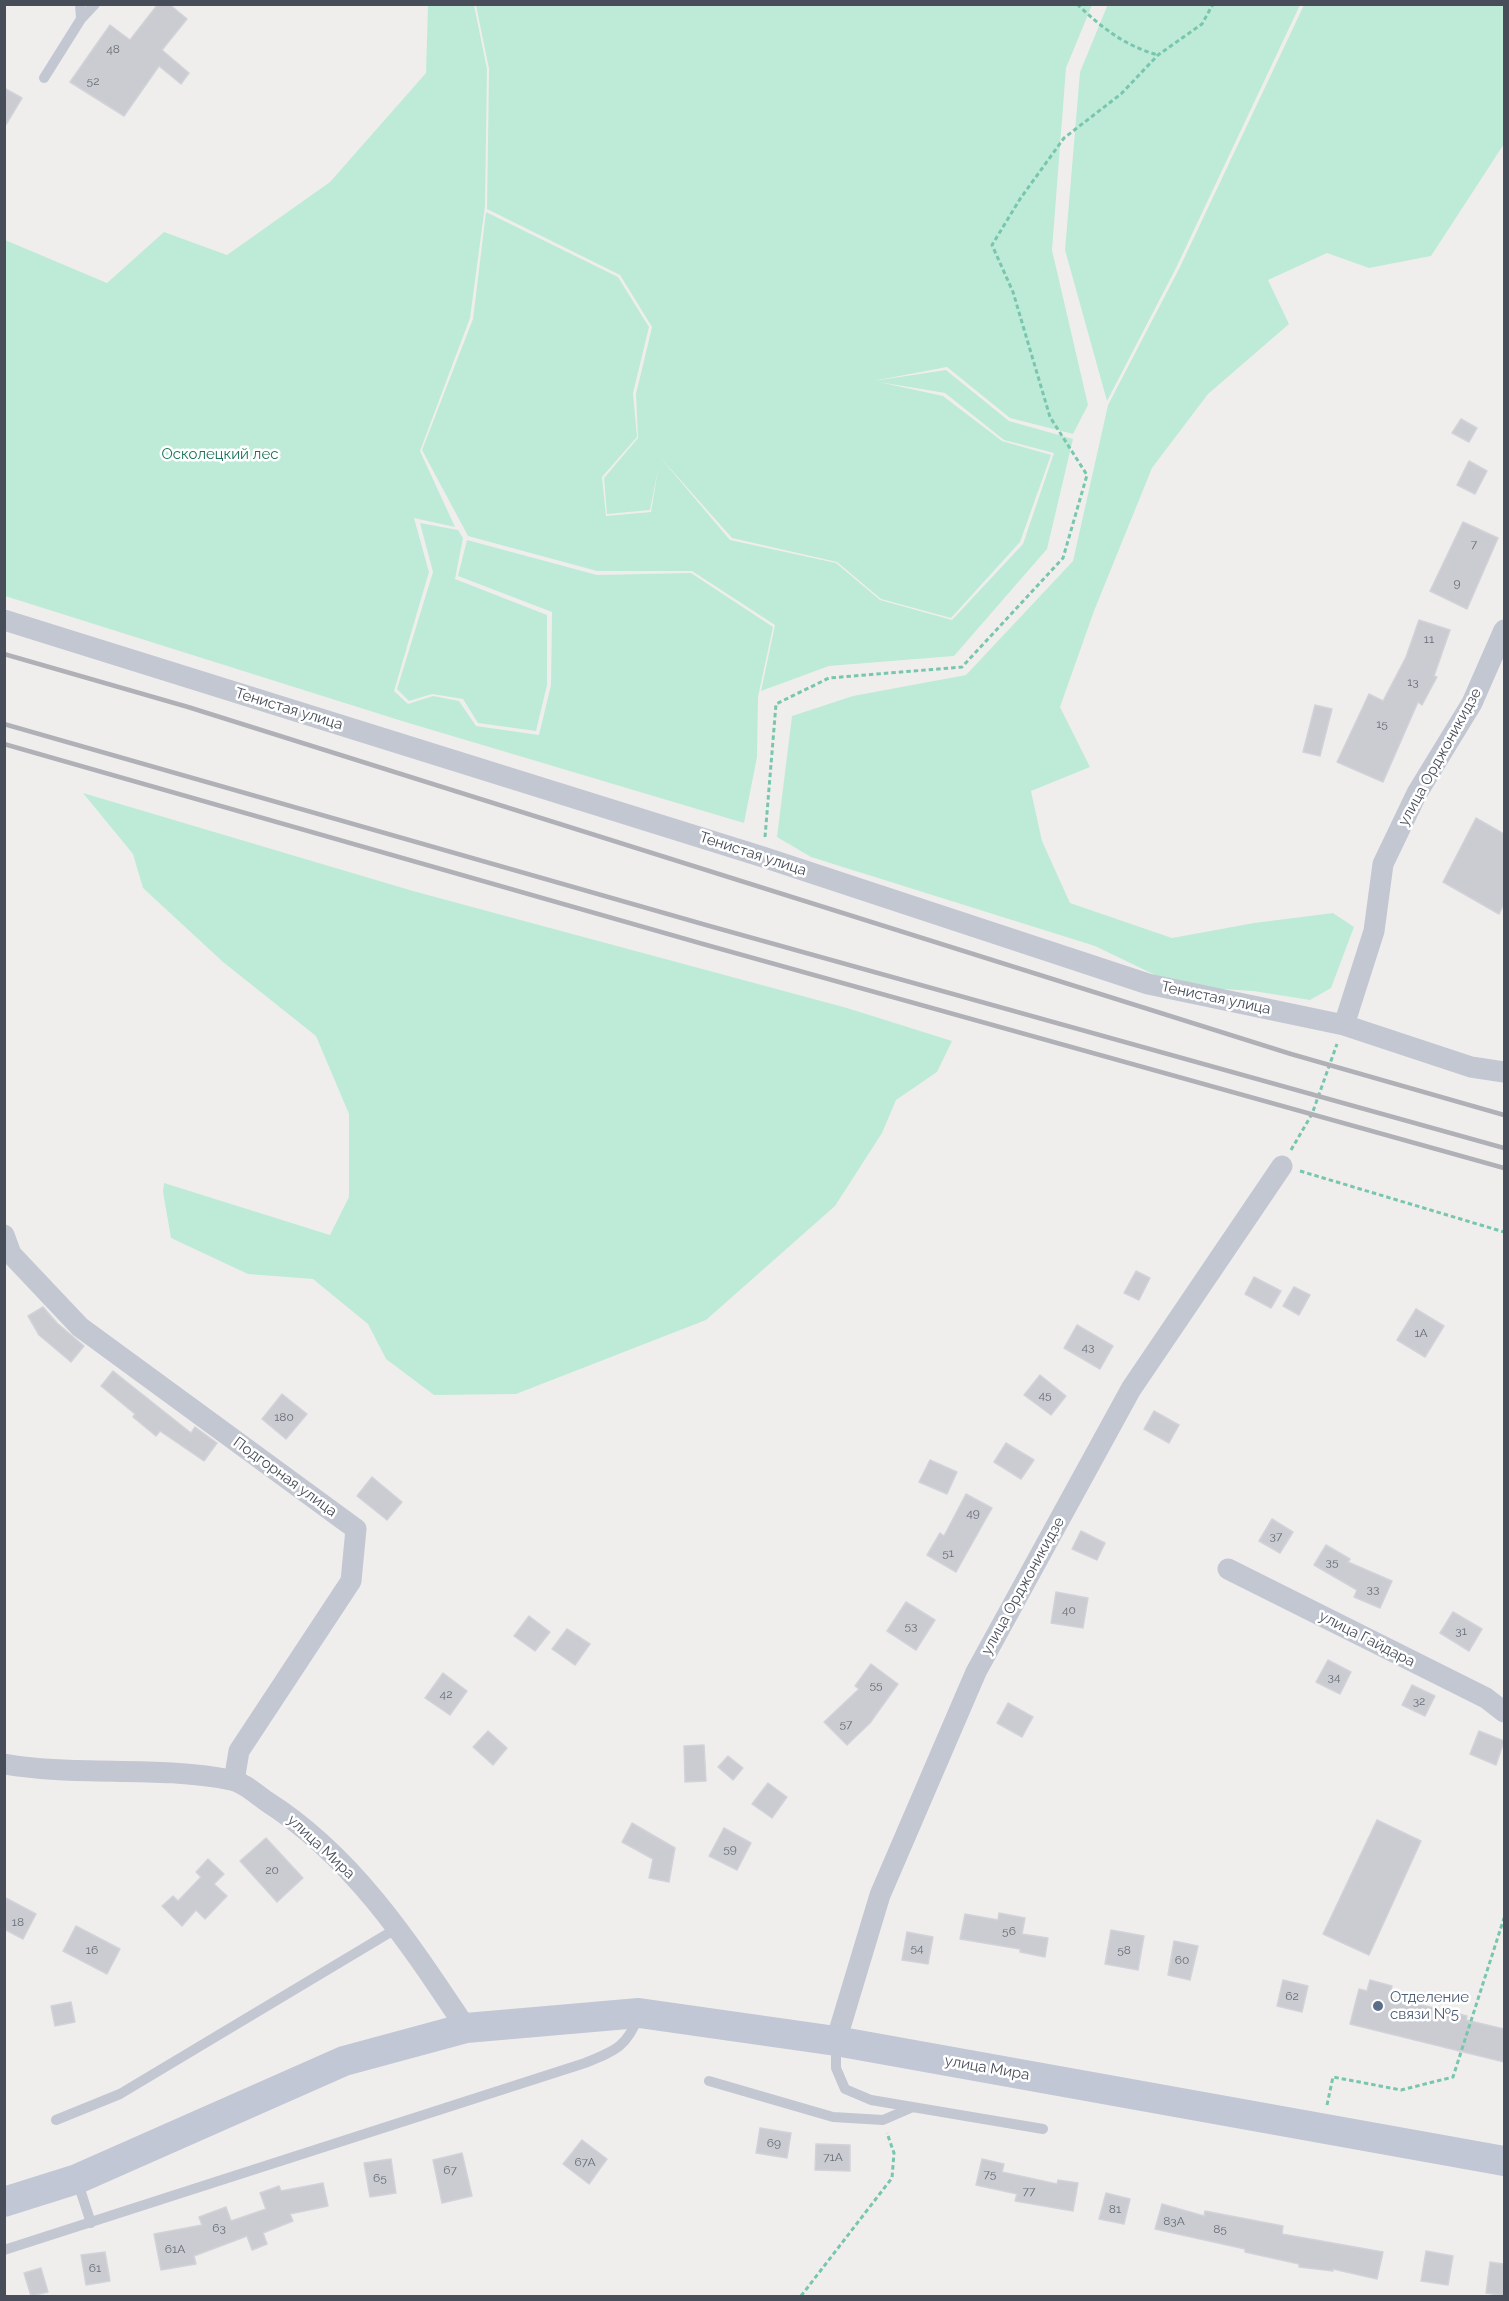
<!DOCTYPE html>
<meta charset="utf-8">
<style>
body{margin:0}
#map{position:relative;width:1509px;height:2301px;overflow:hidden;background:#f0eeed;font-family:Raleway,sans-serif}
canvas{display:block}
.frame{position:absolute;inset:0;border:6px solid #474d59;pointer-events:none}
</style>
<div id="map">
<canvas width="1509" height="2301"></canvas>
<div class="frame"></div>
</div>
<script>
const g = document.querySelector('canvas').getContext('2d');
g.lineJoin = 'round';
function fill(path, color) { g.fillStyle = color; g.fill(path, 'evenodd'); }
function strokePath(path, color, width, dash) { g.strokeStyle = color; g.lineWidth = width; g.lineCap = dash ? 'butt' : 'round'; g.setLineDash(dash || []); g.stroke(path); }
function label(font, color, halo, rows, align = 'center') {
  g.font = font + ' Raleway,sans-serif'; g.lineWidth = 5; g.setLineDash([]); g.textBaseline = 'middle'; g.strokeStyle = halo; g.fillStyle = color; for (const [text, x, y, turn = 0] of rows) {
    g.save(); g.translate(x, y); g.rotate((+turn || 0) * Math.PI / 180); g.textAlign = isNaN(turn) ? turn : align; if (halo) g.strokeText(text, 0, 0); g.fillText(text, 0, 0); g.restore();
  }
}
const green = new Path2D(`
 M1108,4L1300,5L1176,268L1107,401L1065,250L1080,72Z
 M428,5H474L487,69L485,206L470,318L420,451L455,527L414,518L429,572L394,691L408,704L433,696L459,701L476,726L539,735L551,685L552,612L458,576L467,540L597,575L691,573L773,627L758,697L757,757L744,823L402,721L5,596V240L107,283L164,232L227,255L330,182L426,73Z
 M476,5H1092L1066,68L1052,250L1088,405L1073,434L1010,418L947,367L873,381L946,370L1009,421L1073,439L1047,549L954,656L829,666L761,691L775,625L692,571H597L468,536L422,450L473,319L486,212L618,277L649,327L633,393L637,437L602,477L606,516L651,512L658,469L650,510L607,514L604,478L638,438L636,394L652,327L620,275L487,209L489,69ZM879,382L945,393L1004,440L1054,453L1023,544L952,620L880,600L836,563L730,540L659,456L732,538L837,562L881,599L951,618L1020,542L1051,455L1002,441L943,396Z
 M1304,5H1504V144L1431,256L1369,268L1327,253L1268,280L1289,324L1208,394L1152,468L1094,611L1060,707L1090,767L1031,791L1042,841L1070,903L1172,938L1254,923L1333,913L1354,927L1331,988L1310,1000L1253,991L1178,986L1095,946L811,857L777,837L792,716L853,696L966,675L1073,561L1108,405L1179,269Z
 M420,523L458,530L463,538L455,579L547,615V685L536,731L478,723L463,699L432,694L409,701L397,689L433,572Z
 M83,793L413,891L847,1008L952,1041L937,1072L896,1100L882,1133L835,1206L706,1320L516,1394L434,1395L386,1359L368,1324L313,1279L248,1274L171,1238L163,1192L164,1183L330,1235L349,1197V1114L316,1036L223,962L143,888L133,854Z`);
const building = new Path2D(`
 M158,4H169L187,19L162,50L189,73L181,84L159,66L124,116L70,82L110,25L130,40Z
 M4,88L22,98L4,128Z
 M1461,419L1477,428L1469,442L1452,433Z
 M1469,461L1487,471L1475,494L1457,485Z
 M1463,522L1498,538L1467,609L1430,591Z
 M1419,620L1450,630L1434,676L1437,677L1422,705L1418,702L1383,782L1337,762L1369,694L1383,701L1406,657Z
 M1315,705L1332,709L1320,756L1303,752Z
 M1476,818L1504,834V904L1499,914L1443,882Z
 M1136,1271L1150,1278L1139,1300L1124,1293Z
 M1254,1277L1281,1291L1271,1308L1245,1294Z
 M1294,1287L1310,1295L1299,1315L1283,1306Z
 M43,1307L57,1323L84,1346L71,1362L39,1335L28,1316Z
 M1416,1309L1444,1326L1425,1357L1397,1340Z
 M1077,1325L1113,1346L1100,1369L1064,1348Z
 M113,1371L191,1433L195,1427L217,1443L204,1461L160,1431L156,1436L133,1417L135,1414L101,1386Z
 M1040,1375L1066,1396L1051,1415L1024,1395Z
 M282,1394L307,1414L286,1439L262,1419Z
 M1154,1411L1179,1425L1169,1443L1144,1429Z
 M1006,1443L1034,1460L1021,1479L994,1462Z
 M930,1460L957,1472L947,1494L919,1482Z
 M372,1477L402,1502L387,1520L357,1496Z
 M966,1494L992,1508L956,1572L927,1555L940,1533L944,1536Z
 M1272,1519L1293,1532L1280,1553L1259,1541Z
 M1081,1531L1105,1543L1097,1560L1072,1549Z
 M1326,1545L1350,1559L1348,1562L1392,1581L1380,1608L1354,1597L1357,1590L1314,1565Z
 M1056,1592L1088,1598L1083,1628L1051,1623Z
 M906,1602L935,1620L916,1650L887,1631Z
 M1453,1612L1482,1629L1469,1651L1440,1633Z
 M529,1616L550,1632L535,1651L514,1636Z
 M567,1629L590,1644L575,1665L552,1649Z
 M1328,1660L1351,1672L1340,1694L1316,1682Z
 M871,1664L898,1684L870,1723L847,1745L824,1722L859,1689L855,1686Z
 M443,1673L467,1691L450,1715L425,1698Z
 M1412,1685L1435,1696L1425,1716L1402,1705Z
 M1008,1703L1033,1717L1022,1737L997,1723Z
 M488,1731L507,1748L493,1765L473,1747Z
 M1479,1731L1504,1741L1496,1765L1470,1754Z
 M704,1745L706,1781L685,1782L684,1746Z
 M728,1756L743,1768L733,1780L718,1767Z
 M768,1783L787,1797L772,1818L752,1804Z
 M1377,1820L1421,1841L1369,1955L1323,1934Z
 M632,1823L675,1848L669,1882L649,1878L653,1859L622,1842Z
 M724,1828L751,1843L737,1870L709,1856Z
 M266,1838L303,1878L277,1902L240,1861Z
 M208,1859L224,1874L214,1884L227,1896L205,1919L196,1910L182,1926L162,1906L173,1896L178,1901L201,1877L196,1872Z
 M4,1897L36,1914L23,1939L4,1929Z
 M999,1913L1025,1918L1022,1934L1048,1938L1045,1957L1020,1952V1949L960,1939L965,1914L998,1920Z
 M76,1926L120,1949L107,1974L63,1951Z
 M1111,1930L1144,1936L1138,1970L1105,1964Z
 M907,1932L933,1937L928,1964L902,1960Z
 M1174,1941L1198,1946L1190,1980L1168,1975Z
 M1283,1980L1308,1986L1302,2012L1277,2006Z
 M1370,1980L1392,1986L1389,1997L1467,2016L1466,2020L1504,2029V2062L1350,2024L1359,1989L1367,1991Z
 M71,2002L75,2022L55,2026L51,2006Z
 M760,2128L791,2133L787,2158L756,2153Z
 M582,2140L607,2159L589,2184L563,2164Z
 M816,2144L850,2145V2171L815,2170Z
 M462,2153L472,2196L442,2203L433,2160Z
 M391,2159L396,2193L370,2197L364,2163Z
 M982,2159L1004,2164L1002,2172L1057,2184L1058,2180L1078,2183L1073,2211L1015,2201L1017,2194L976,2185Z
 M323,2183L328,2206L290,2214L293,2221L263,2233L267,2244L252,2250L247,2236L194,2256L196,2264L161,2270L154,2234L202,2225L199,2217L226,2207L231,2221L266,2209L260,2193L279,2186L281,2191Z
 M1106,2193L1130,2199L1124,2224L1099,2219Z
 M1162,2204L1204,2216L1205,2211L1283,2226L1282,2234L1383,2252L1377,2279L1333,2269V2271L1299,2267V2264L1245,2252V2249L1155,2229Z
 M1426,2251L1453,2256L1448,2285L1421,2281Z
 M105,2252L110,2281L86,2285L81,2255Z
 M1490,2262L1504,2264V2296L1486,2293Z
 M41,2268L48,2292L31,2296L24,2273Z`);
const path = new Path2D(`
 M1077,4C1102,28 1125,46 1158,55
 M765,837L776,704L829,678L962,667L1063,558L1087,475L1050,417L1013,292L992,245L1020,199L1064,138L1121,94L1158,55L1202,24L1213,4
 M1291,1150L1312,1114L1337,1044
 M1300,1171L1504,1232
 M1327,2105L1333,2077L1401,2090L1453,2077L1504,1918
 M801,2296L892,2178L894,2153L887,2133`);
const lane = new Path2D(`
 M81,19L95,4
 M44,78L81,19L80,4
 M836,2045V2068L845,2089L871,2100L1043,2129
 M709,2081L833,2117L883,2120L913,2107
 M56,2120L120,2094L399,1927
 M77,2180L91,2223
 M4,2250L585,2063C615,2051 627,2047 639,2015`);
const street = new Path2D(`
 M4,620L763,857L1148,984L1344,1025L1471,1067L1504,1072
 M1344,1025L1374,931L1383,864L1417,793L1472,703L1504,630
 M4,1235L11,1254L80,1327L356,1529L351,1581L239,1751L234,1781
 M1228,1569L1486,1698L1504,1712
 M4,1764C80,1777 156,1765 231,1780C243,1782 256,1794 266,1801C353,1856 410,1944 466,2028
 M836,2041L880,1895L976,1672L1131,1389L1282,1166`);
const secondary = new Path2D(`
 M4,2202L77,2179L344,2061L466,2028L639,2013L836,2041L1504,2161`);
const rail = new Path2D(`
 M4,654L188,707L1291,1054L1504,1115
 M4,724L706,925L1504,1148
 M4,744L703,944L1504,1168`);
const markers = [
 [1378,2006,6,"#5c6f8a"]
];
const numberNames = [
 ["48",113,49],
 ["52",93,81],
 ["7",1474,544],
 ["9",1457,583],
 ["11",1429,639],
 ["13",1413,682],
 ["15",1382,724],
 ["1А",1421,1333],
 ["43",1088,1347],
 ["45",1045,1395],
 ["180",284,1417],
 ["49",973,1513],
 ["37",1276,1536],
 ["51",948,1553],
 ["35",1332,1562],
 ["33",1373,1589],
 ["40",1069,1610],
 ["53",911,1626],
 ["31",1461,1631],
 ["34",1334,1677],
 ["55",876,1685],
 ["42",446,1694],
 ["32",1419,1701],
 ["57",846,1724],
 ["59",730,1849],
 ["20",272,1870],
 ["18",18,1922],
 ["56",1009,1931],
 ["54",917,1948],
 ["16",92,1950],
 ["58",1124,1950],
 ["60",1182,1960],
 ["62",1292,1996],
 ["69",774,2143],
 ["71А",833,2157],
 ["67А",585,2162],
 ["67",450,2170],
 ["75",990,2174],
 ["65",380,2178],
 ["77",1029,2191],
 ["81",1115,2209],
 ["83А",1174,2221],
 ["63",219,2228],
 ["85",1220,2229],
 ["61А",175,2249],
 ["61",95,2268]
];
const parkNames = [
 ["Осколецкий лес",220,454]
];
const streetNames = [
 ["Тенистая улица",289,709,17],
 ["улица Орджоникидзе",1440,757,-61],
 ["Тенистая улица",753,854,18],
 ["Тенистая улица",1216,998,12],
 ["Подгорная улица",285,1477,36],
 ["улица Орджоникидзе",1023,1586,-61],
 ["улица Гайдара",1367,1639,27],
 ["улица Мира",321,1847,43],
 ["улица Мира",987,2068,10]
];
const serviceNames = [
 ["Отделение",1390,1997],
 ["связи №5",1390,2014]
];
fill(green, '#beebd8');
fill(building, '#caccd2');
strokePath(building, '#d2d3d9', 1.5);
strokePath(path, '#79c6ae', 3, [4.5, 3]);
strokePath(lane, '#c2c7d2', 10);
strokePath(street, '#c2c7d2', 21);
strokePath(secondary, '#c1c7d5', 30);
strokePath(rail, '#b0b1b7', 4.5);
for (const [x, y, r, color] of markers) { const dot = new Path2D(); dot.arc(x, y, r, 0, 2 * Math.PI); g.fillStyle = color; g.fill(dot); strokePath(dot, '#fff', 2); }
label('12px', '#686d77', null, numberNames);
label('15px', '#1d7559', '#fff', parkNames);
label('15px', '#474d59', '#fff', streetNames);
label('15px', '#4e5e75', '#fff', serviceNames, 'left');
</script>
